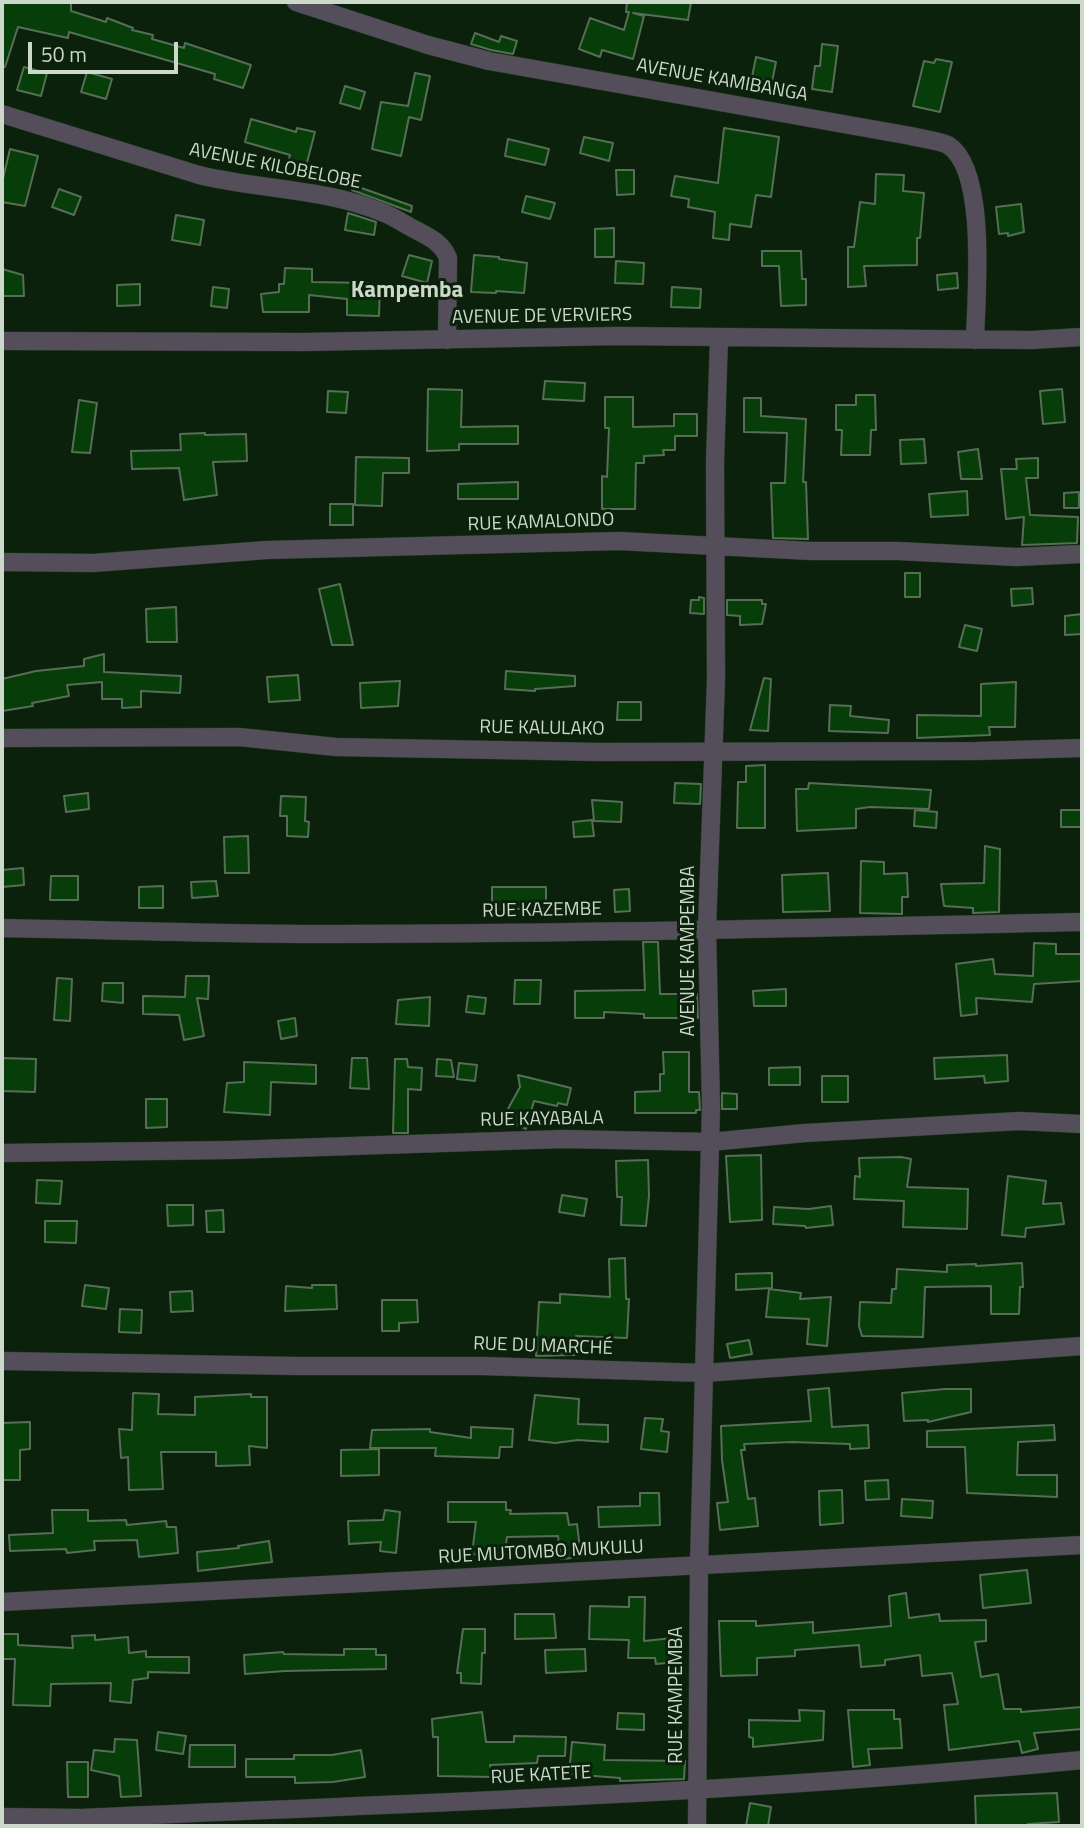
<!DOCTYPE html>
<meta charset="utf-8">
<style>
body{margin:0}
#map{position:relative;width:1084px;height:1828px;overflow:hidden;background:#0c210c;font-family:"Titillium Web",sans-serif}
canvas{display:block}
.frame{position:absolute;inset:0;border:4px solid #cbd8ca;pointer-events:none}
.scale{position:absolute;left:28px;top:42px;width:150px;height:32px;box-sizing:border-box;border:4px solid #cbd8ca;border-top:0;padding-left:9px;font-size:21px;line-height:24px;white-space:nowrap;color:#cbd8ca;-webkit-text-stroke:5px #0c210c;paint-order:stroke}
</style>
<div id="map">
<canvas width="1084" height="1828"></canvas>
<div class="frame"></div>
<div class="scale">50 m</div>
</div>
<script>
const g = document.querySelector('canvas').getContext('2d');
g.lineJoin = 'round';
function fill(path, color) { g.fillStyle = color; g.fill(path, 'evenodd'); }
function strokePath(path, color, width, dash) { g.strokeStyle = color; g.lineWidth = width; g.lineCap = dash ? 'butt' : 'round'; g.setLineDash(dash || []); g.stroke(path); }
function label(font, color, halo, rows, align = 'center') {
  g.font = font + ' "Titillium Web",sans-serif'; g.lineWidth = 6; g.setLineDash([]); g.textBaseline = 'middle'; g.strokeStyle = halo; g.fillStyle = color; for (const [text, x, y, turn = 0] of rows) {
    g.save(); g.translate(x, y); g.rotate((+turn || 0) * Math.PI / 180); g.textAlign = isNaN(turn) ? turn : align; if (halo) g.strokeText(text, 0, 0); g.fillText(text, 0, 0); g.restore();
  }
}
const building = new Path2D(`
 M2,2H71V11L106,22L107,18L133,28L132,30L153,35L152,39L184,48L185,43L251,65L243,88L214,79L215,74L69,32L68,38L18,27L5,67H2Z
 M627,2H691L688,20L633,13L644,16L633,59L602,50L600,57L579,49L590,18L624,30L629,12H626Z
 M475,33L499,42L501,36L517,41L513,54L491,50L471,44Z
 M822,44L838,46L832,92L812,89L815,66H820Z
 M756,57L776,62L772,82L752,77Z
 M936,59L952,62L940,112L913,106L924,61L934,63Z
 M24,67L47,73L41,96L17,90Z
 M87,72L112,79L106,99L81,92Z
 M415,73L430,76L421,120L409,117L401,156L372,149L381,102L408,106Z
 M345,86L365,92L360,109L340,103Z
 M251,119L296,132L297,128L315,132L306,166L288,163L290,155L245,142Z
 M724,128L779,137L771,197L756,195L751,227L730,224L729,240L713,238L715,212L688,207L689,199L671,196L675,176L718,183Z
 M584,137L613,143L609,161L580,153Z
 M508,139L549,149L545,165L505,156Z
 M10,149L38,156L25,206L2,202V183Z
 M616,170H634V194L617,195Z
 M876,174L904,175L903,191L924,193L920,238H917V265L864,266L866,286L848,287V247H854L860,202L875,204Z
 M353,185L412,206L411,212L352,190Z
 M59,189L81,197L74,215L52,207Z
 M526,196L555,203L550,219L522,212Z
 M1021,204L1024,232L1008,236V233L999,234L996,207Z
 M348,213L376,222L374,235L345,230Z
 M176,215L204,220L200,245L172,240Z
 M614,228V257H595V229Z
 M762,251H801L802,279H806V305L781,306L779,266H762Z
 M409,255L432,261L427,283L402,276Z
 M474,255L499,257V259L527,263L524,293L496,291V293L471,292Z
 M616,261L644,263L643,284L615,283Z
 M285,268L312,269V282L369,283V286L380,287L379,316L347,315V299L309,295V312H263L261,294L279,292V284H284Z
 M2,269L23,275L24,296H2Z
 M957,273L958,288L938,290L937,275Z
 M140,284V305L117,306V285Z
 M213,287L229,289L227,308L211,306Z
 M672,287L701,289L700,308L671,307Z
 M545,381L585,383L584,401L543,399Z
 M428,389L462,390L461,427L518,426V444H459V450L427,451Z
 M1062,389L1065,422L1043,424L1040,391Z
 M328,391L348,392L346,413L327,412Z
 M856,395H875L876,430H871L870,455H841L842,430H836V405H856Z
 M605,397H633V427L674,426V414H697V436H675V450H663L664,455L644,456V463H636L635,509H602V476L607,477L609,428H605Z
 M744,398H761V416L806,419L803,482H806L808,539L773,538L771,483H785L787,433L744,432Z
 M79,400L97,403L90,453L72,452Z
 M205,433V435L246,434L247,461L213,462L217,495L184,500L179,468L132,469L131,451L181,450L180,434Z
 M924,439L926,463L901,464L900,440Z
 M978,449L982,479H961L958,452Z
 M356,457L409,458V473H383L382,506L355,505Z
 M1038,458V478H1026L1030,515L1078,517L1077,543L1022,545L1024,517L1006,519L1001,469H1017L1016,459Z
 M518,482V499H458V484Z
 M967,491L968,515L931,517L929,494Z
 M1079,492V508H1064V493Z
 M330,504H353V525H330Z
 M905,573H920V597H905Z
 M340,584L353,645H332L319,589Z
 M1032,588L1033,604L1012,606L1011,589Z
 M699,597L704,598V614L690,613L691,600H699Z
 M727,600H762V604H766L762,624L740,625V616L727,615Z
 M176,607L177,642H147L146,609Z
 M1082,614V634L1065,635V616Z
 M965,625L982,629L977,651L959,647Z
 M104,654V672L181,676L180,693L141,691V707L122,708V699H102V682L67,685L69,696L32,703L33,706L2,711V679L36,671L84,666V659Z
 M506,671L575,676V686L535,689V691L505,689Z
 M298,675L300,700L269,702L267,677Z
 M764,678L771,679L768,731L750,730Z
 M400,681L398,706L361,708L360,683Z
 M1016,682L1015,727H989L990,735L917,738V715L981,716V684Z
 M618,702H641V720H617Z
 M830,705L851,706L850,716L889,720L888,733L829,731Z
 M765,765V828H737L738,782H746V766Z
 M675,783L701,784L700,804L674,803Z
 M809,783L931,790L929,809L870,807L856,809V828L797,831L796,789H808Z
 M88,793L89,809L66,812L64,796Z
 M281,796L306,797L305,821L309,822L308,837L287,836V816H280Z
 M592,800L622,802L621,822L594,821Z
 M915,810L937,812L936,828L914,826Z
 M1061,810H1081V827H1061Z
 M592,820L594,836L574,837L573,822Z
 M248,836L249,873H225L224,837Z
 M985,846L1000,849L999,912L973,913V908L944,906L941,884L984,883Z
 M861,861L884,862V874L907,873L908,897H902V914L860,913Z
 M23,868L24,885L2,887V870Z
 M828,873L830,911L783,912L782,875Z
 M51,876H78V900H50Z
 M216,881L218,896L192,898L191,882Z
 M163,886V908H139V887Z
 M492,887H546V909H492Z
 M629,889L630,911L615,912L614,890Z
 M643,942H658L660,994H697L698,1018H644V1014L604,1012V1018H575V991L645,990Z
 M1034,943L1056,944V954H1082V981L1034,984L1032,1002L976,998L977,1014L961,1016L956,964L993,959L995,974L1033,976Z
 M186,976H209L208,999L197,998L204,1036L184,1040L179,1015L143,1014V996L185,997Z
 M57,978L72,979L70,1021L54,1020Z
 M515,980H541L540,1004H514Z
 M103,983H123V1003L102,1001Z
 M786,989V1006H754L753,991Z
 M468,996L486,998L484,1014L466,1012Z
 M430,997L429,1026L396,1024L398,1000Z
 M295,1018L297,1036L281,1039L278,1021Z
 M663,1052H689V1092H699L700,1110H696V1113H635V1092L660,1091V1074H664Z
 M1007,1055L1008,1081L985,1083L984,1076L935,1079L934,1058Z
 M2,1058L36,1059L35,1092L2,1091Z
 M352,1058H367L369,1089L350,1088Z
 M395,1059H407L408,1067L422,1068L421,1090L408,1089V1133H393Z
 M437,1059L451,1060L454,1077L436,1076Z
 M244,1062L316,1065V1084L271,1082L270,1115L224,1112L227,1083L244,1082Z
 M459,1063L477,1065L475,1081L457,1079Z
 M800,1067V1085H769V1068Z
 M518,1075L571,1088L567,1105L558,1103L557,1106L534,1101L526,1129L503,1118L520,1087Z
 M822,1076H848V1102H822Z
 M722,1093L737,1094V1109H722Z
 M146,1099H167V1127L146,1128Z
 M761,1155L762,1220L730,1222L726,1156Z
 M901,1157L911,1159L907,1187L968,1189L967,1229L903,1227L904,1201L854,1199L855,1176L860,1177L859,1158Z
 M648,1160L649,1196L646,1226L621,1225L622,1197H617L616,1161Z
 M1008,1176L1046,1181L1043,1204L1061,1203L1064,1224L1026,1228L1025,1237L1002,1235Z
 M37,1180L62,1181L60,1204L36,1203Z
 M562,1195L587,1199L584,1216L559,1212Z
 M167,1205H193V1225L168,1226Z
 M831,1206L833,1225L806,1228L805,1226L773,1224L774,1207L809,1209Z
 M223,1210L224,1232H207L206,1211Z
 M45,1221H77L76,1243L45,1242Z
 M625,1258L626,1299H629L627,1338L576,1336L575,1355L536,1356L539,1302L560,1303V1294L610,1297L609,1259Z
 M1022,1263L1023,1287H1020L1019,1314H991V1286L925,1287L923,1337L862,1336L859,1326L860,1302L891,1303L892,1289H896L897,1269L947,1272V1265L976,1264V1266Z
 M772,1273V1288L736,1290V1274Z
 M85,1285L109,1288L106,1309L82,1306Z
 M312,1285H336L337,1309L285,1311L286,1286L312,1288Z
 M769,1289L801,1293L800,1299L831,1297L827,1346L807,1344L809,1319L766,1317Z
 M192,1291L193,1311L171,1312L170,1292Z
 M382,1300H417L418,1322L399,1323V1331H382Z
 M120,1309L142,1310L141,1333L119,1332Z
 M749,1340L752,1354L730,1358L727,1344Z
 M829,1388L832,1427L868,1425L869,1448L850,1449V1444L792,1442L744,1444L745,1450H741L748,1499L755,1498L758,1526L720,1530L717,1503L728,1502L722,1460L721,1426L811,1421L808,1390Z
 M945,1389H971V1412L928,1422V1420L904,1421L902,1393Z
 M133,1393L159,1394L158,1414L195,1415V1397L251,1394V1397H267V1448L249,1446L250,1465L216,1466V1452H161L163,1489L129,1490L128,1457L121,1458L119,1429L132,1430Z
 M535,1395L579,1399L578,1424L608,1425V1442L578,1440L555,1443L529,1440Z
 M645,1418L663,1419L661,1431L669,1432L667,1452L641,1449Z
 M30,1422V1449L20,1450V1480H2V1423Z
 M1054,1425L1055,1440L1018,1442L1017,1475H1057V1497L967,1493L965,1447H927V1431Z
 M471,1427L513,1429L512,1447H500L499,1458L435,1456L436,1448H370L372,1430L430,1429V1432L471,1438Z
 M379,1449V1475L341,1476V1450Z
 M888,1480L889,1499L866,1500L865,1481Z
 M842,1490L843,1523L820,1525L819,1491Z
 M640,1493H659L660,1525L599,1527L598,1507L640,1506Z
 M902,1499L933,1501L932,1518L901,1516Z
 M448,1502H506V1510H511L510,1514L567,1513L569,1525L577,1524L581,1557L561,1559L558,1536L507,1537L504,1558L472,1554L476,1522H448Z
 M52,1510H88V1521L126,1520L127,1525L166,1521L167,1527H176L178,1553L139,1557L137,1540L94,1541L95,1550L67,1553L66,1549L10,1551L9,1535L53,1533Z
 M385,1510L400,1512L396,1553L380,1551L381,1542L349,1544L348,1521L383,1520Z
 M269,1541L272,1562L198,1571L197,1552L239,1548L238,1546Z
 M1027,1570L1031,1603L983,1608L980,1575Z
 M906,1593L909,1618L939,1614L940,1621L986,1620V1641L975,1642L981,1677L998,1674L1004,1709H1021V1712L1082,1707V1729L1034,1733L1038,1749L1022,1753L1019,1741L949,1750L944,1705L958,1704L952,1673L922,1676L920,1655L885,1660V1665L861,1667L859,1645L795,1650V1656L757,1658V1675L721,1676L719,1621H756V1626L813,1622V1633L891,1626L889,1596Z
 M629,1597H645L644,1641L673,1638L676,1662L656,1664L655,1658H628L629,1640L589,1639L590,1606L629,1607Z
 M515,1614H554L556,1638L515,1639Z
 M463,1629H485V1653H482L481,1684L461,1683V1673H457Z
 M2,1634H18V1645L73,1648L72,1636L95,1635V1640L128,1637L129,1653L146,1651V1657H189V1673L148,1672V1678L133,1680L131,1703L110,1701L111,1683L51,1684L50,1706L13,1705L15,1659H2Z
 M344,1649H376V1655H386V1669L285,1671L245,1674L244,1655L283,1652L284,1654L344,1655Z
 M585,1649L586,1671L546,1673L545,1650Z
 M799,1710L824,1711L823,1740L753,1747V1738L749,1737V1720L800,1721Z
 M848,1710H894V1719H900L902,1748L868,1749L870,1765L853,1767Z
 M482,1712L486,1742H514V1736L566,1737L565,1756H538L537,1763L490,1765L492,1777L438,1776V1737H433L432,1719Z
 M618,1713L644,1714V1730L617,1729Z
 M158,1732L186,1736L183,1754L156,1750Z
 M115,1739L137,1740L141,1796L121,1797L119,1776L91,1770L94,1750L114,1752Z
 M572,1742L605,1745L604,1760L685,1761L684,1779L620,1781V1778L569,1774Z
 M190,1745H235V1767H189Z
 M361,1750L365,1777L333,1782L295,1783V1777H246V1759H294V1755H332Z
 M67,1762H88V1797H68Z
 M1057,1793L1059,1822L1028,1824V1826H976L975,1796Z
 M750,1803L771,1807L768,1826H746Z`);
const street = new Path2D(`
 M296,2L428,45L489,61L911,136C922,139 938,140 948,145C988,170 976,297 975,340
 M2,114L199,175C260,190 326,188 384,213C394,217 403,223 412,228C427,236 442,242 448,258L447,340
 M2,341L305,342L618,336L1031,340L1082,337
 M2,562L93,563L267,550L619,541L811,551H898L1016,557L1082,554
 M2,738L239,737L336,747L600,752L976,751L1082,748
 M2,928C112,930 222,934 333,934C583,934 833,927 1082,922
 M2,1153L231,1150L563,1139L710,1142L805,1133L1019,1121L1082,1124
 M2,1361L297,1366H482L704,1373L1082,1346
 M2,1602L1082,1545
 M2,1817L82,1818C416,1803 750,1793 1082,1760
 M697,1826L699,1565L711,1106L707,929L716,679L715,463L719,337`);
const streetNames = [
 ["AVENUE KAMIBANGA",722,81,10],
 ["AVENUE KILOBELOBE",275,167,11],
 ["AVENUE DE VERVIERS",542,317,-1],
 ["RUE KAMALONDO",541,523,-2],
 ["RUE KALULAKO",542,729,1],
 ["RUE KAZEMBE",542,911,-1],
 ["AVENUE KAMPEMBA",689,951,-90],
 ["RUE KAYABALA",542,1120,-1],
 ["RUE DU MARCHÉ",543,1347,2],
 ["RUE MUTOMBO MUKULU",541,1553,-3],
 ["RUE KAMPEMBA",677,1695,-90],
 ["RUE KATETE",541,1776,-3]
];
const quarterNames = [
 ["Kampemba",407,291]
];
fill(building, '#073d09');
strokePath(building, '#566e55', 2);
strokePath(street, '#273b27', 19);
strokePath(street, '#544e5b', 18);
label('19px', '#cbd8ca', '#0c210c', streetNames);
label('bold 23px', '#cbd8ca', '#0c210c', quarterNames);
</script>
